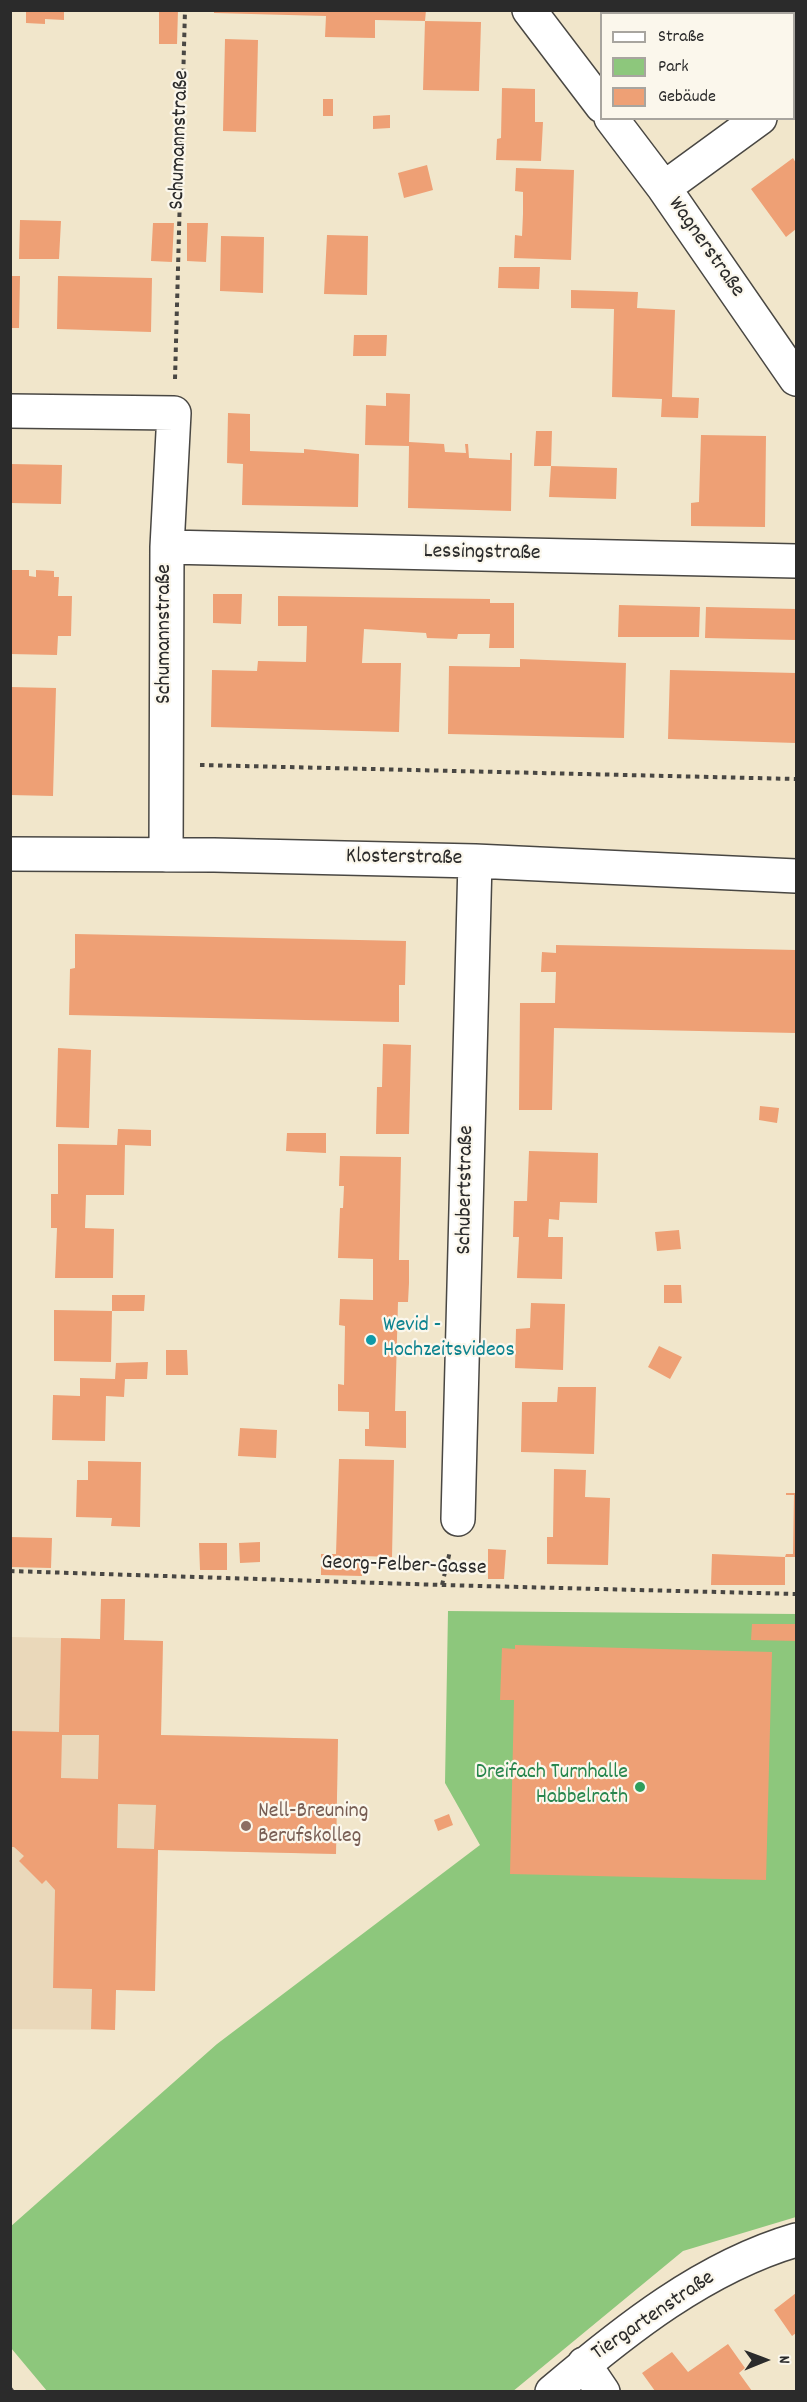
<!DOCTYPE html>
<meta charset="utf-8">
<style>
body{margin:0}
#map{position:relative;width:807px;height:2402px;overflow:hidden;background:#f1e6cb;font-family:Dekko,sans-serif}
canvas{display:block}
.frame{position:absolute;inset:0;border:12px solid #2b2b2b;pointer-events:none}
.legend{position:absolute;left:600px;top:12px;width:195px;height:108px;box-sizing:border-box;background:#fbf7ec;border:2px solid #a8a59f;margin:0;padding:8px 10px;list-style:none;font-size:18px;color:#2b2b2b}
.legend li{display:flex;align-items:center;gap:12px;height:30px}
.legend b{width:30px;border:2px solid #a8a59f}
.north{position:absolute;left:735px;top:2330px;width:60px;height:60px;-webkit-text-stroke:4px #fbf7ec;paint-order:stroke;rotate:89deg;font-size:16px;font-weight:700;line-height:24px;text-align:center;color:#2b2b2b}
.north::after{content:'';display:block;margin:auto;width:21px;height:27px;background:#2b2b2b;clip-path:polygon(50% 0,100% 100%,50% 72%,0 100%)}
</style>
<div id="map">
<canvas width="807" height="2402"></canvas>
<div class="frame"></div>
<ul class="legend">
<li><b style="height:8px;background:#fff"></b>Straße</li>
<li><b style="height:16px;background:#8dc77c"></b>Park</li>
<li><b style="height:16px;background:#eea075"></b>Gebäude</li>
</ul>
<div class="north">N</div>
</div>
<script>
const g = document.querySelector('canvas').getContext('2d');
g.lineJoin = 'round';
function fill(path, color) { g.fillStyle = color; g.fill(path, 'evenodd'); }
function strokePath(path, color, width, dash) { g.strokeStyle = color; g.lineWidth = width; g.lineCap = dash ? 'butt' : 'round'; g.setLineDash(dash || []); g.stroke(path); }
function label(font, color, halo, rows, align = 'center') {
  g.font = font + ' Dekko,sans-serif'; g.lineWidth = 4.5; g.setLineDash([]); g.textBaseline = 'middle'; g.strokeStyle = halo; g.fillStyle = color; for (const [text, x, y, turn = 0] of rows) {
    g.save(); g.translate(x, y); g.rotate((+turn || 0) * Math.PI / 180); g.textAlign = isNaN(turn) ? turn : align; if (halo) g.strokeText(text, 0, 0); g.fillText(text, 0, 0); g.restore();
  }
}
const built = new Path2D(`
 M101,1599H125L124,1640L163,1641L161,1735L338,1739L336,1854L158,1850L155,1991L116,1990L115,2030L11,2029V1637L100,1639Z`);
const green = new Path2D(`
 M448,1611L796,1614V2217L683,2251L512,2392L47,2391L11,2348L10,2227L217,2044L480,1845L445,1783Z`);
const building = new Path2D(`
 M26,10H64V20L45,19V24L26,23Z
 M159,10H178L177,44H159Z
 M214,10H426L425,21L375,20V38L325,37L326,16L214,13Z
 M717,10H784L786,14H719Z
 M425,21L481,22L479,91L423,90Z
 M225,39L258,40L256,132L223,131Z
 M502,88L535,89V122H543L541,161L496,160L497,139L501,138Z
 M323,99H333V116H323Z
 M390,115V128L373,129V116Z
 M793,158L796,163V229L786,237L751,189Z
 M427,165L433,190L404,198L398,173Z
 M516,168L574,170L571,260L514,258L515,235L522,236L523,214V192L515,191Z
 M20,220L61,221L59,259H19Z
 M153,223H174L172,262L151,261Z
 M187,223H208L206,262L187,261Z
 M327,235L368,236L367,295L324,294Z
 M221,236L264,237L263,293L220,291Z
 M499,267H540L539,289L498,288Z
 M10,276H20L19,328H10Z
 M58,276L152,278L151,332L57,329Z
 M571,290L638,292L637,308L675,310L672,397L699,398L698,418L661,417L662,399L612,397L614,309L571,308Z
 M354,335H387L386,356H353Z
 M386,393L410,394L409,442L444,444L445,452L466,453L465,444H468L469,458L510,460V453H512L511,511L408,508L409,446L365,445L366,405L386,406Z
 M228,413L250,414V451L304,453V449L359,454L358,507L242,505L243,464L227,463Z
 M536,431H552L551,466H534Z
 M701,435L766,436L765,527L691,526V503L699,502Z
 M10,464L62,465L61,504L10,503Z
 M551,466L617,468L616,499L549,497Z
 M12,570H29V576L36,577V570L54,571V577H59L58,596H72L71,636H58L57,655L10,654Z
 M213,594H242L241,624L213,623Z
 M278,596L490,599V603H514V648H489L490,634H458L457,639L427,638L426,633L364,629L362,663H401L399,732L211,727L212,670L257,671L258,661L306,662L307,626H278Z
 M619,605L700,607L699,637H618Z
 M706,607L796,609V640L705,638Z
 M520,659L626,663L624,738L448,734L449,666L513,667H520Z
 M670,670L796,673V743L668,739Z
 M10,687L56,688L53,796L10,795Z
 M75,934L406,941L405,985H399V1022L69,1015L70,969L75,968Z
 M556,945L796,950V1033L554,1028L552,1110H519L520,1003H555L556,972H541L542,952L556,953Z
 M383,1044L411,1045L409,1134H376L377,1087H382Z
 M58,1048L91,1050L89,1128L56,1127Z
 M760,1106L779,1108L777,1123L759,1120Z
 M118,1129L151,1130V1146L125,1145L124,1195H86L85,1228L114,1229L113,1278H55L57,1228H51V1194H58V1144L117,1145Z
 M287,1133H326V1153L286,1151Z
 M529,1151L598,1153L597,1203L560,1202L559,1220L549,1219L548,1237H563L562,1279L517,1278L519,1237H513L514,1201H527Z
 M340,1156L401,1157L399,1260H409V1283L408,1302H398L395,1411H406V1448L365,1446V1429H369V1412L338,1411V1384L344,1385L345,1326L339,1325L340,1299L373,1300V1259L338,1258L340,1208H343L344,1186H339Z
 M679,1230L681,1249L657,1251L655,1232Z
 M664,1285H681L682,1303H664Z
 M112,1295H145L144,1311H112Z
 M531,1303L565,1304L563,1370L515,1368L516,1329L530,1328Z
 M54,1310L112,1311L111,1362L54,1361Z
 M659,1346L682,1357L670,1379L648,1367Z
 M166,1350H187L188,1375H166Z
 M148,1362L147,1379H125L124,1397L106,1396L105,1441L52,1440L53,1395L80,1396V1378L115,1379L116,1363Z
 M558,1387H596L594,1454L521,1452L522,1402H557Z
 M240,1428L277,1430L276,1458L238,1456Z
 M339,1459L394,1460L392,1557L362,1556V1576L321,1575V1554H336Z
 M88,1461L141,1462L140,1527L111,1526L112,1518L76,1517L77,1480H88Z
 M554,1469L586,1470L585,1497L610,1498L608,1565L547,1564V1537H553Z
 M786,1493H796V1557H785L786,1554H793L794,1495H786Z
 M10,1537L52,1538L51,1568L10,1567Z
 M260,1542V1562L240,1563L239,1543Z
 M199,1543H227V1570H200Z
 M488,1549L506,1550L504,1579H488Z
 M712,1554L785,1557V1585H711Z
 M101,1599H125L124,1640L163,1641L161,1735L338,1739L336,1854L158,1850L155,1991L116,1990L115,2030L91,2029L92,1989L53,1988L55,1890L46,1880L42,1884L19,1861L24,1856L14,1847H10V1731L59,1732L61,1638L100,1639ZM62,1735H99L98,1779L61,1778ZM118,1804L156,1805L154,1849L117,1848Z
 M752,1624H796V1641L751,1640Z
 M515,1645L772,1652L766,1880L510,1874L514,1700H500L502,1648L515,1649Z
 M449,1814L453,1825L438,1831L434,1820Z
 M796,2293V2333L792,2336L774,2310Z
 M728,2344L745,2368L739,2373L752,2391H655L642,2373L672,2352L688,2372Z`);
const path = new Path2D(`
 M175,379L185,10
 M200,765L796,779
 M10,1571L442,1585L796,1594
 M442,1585L450,1551
 M10,2388L13,2392`);
const minor = new Path2D(`
 M529,10L602,106
 M794,94L796,92
 M611,118L664,188L796,379
 M664,188L760,118
 M10,411L174,413L167,547L166,855
 M167,547L796,561
 M10,854L214,855L475,861L796,876
 M458,1519L475,861
 M584,2364L603,2392
 M552,2392C625,2330 704,2267 796,2240`);
const markers = [
 [371,1340,6,"#0f9aa8"],
 [640,1787,6,"#2e9e5b"],
 [246,1826,6,"#8d6e63"]
];
const streetNames = [
 ["Schumannstraße",181,140,-88],
 ["Wagnerstraße",705,248,55],
 ["Lessingstraße",482,554,1],
 ["Schumannstraße",166,634,-90],
 ["Klosterstraße",404,859,1],
 ["Schubertstraße",467,1190,-89],
 ["Georg-Felber-Gasse",404,1567,2],
 ["Tiergartenstraße",654,2317,-34]
];
const cultureNames = [
 ["Wevid -",383,1327],
 ["Hochzeitsvideos",383,1352]
];
const leisureNames = [
 ["Dreifach Turnhalle",628,1774],
 ["Habbelrath",628,1799]
];
const educationNames = [
 ["Nell-Breuning",258,1813],
 ["Berufskolleg",258,1838]
];
fill(built, '#ead8ba');
fill(green, '#8dc77c');
fill(building, '#eea075');
strokePath(minor, '#494743', 36);
strokePath(path, '#494743', 4, [4.5, 4.5]);
strokePath(minor, '#fff', 33);
for (const [x, y, r, color] of markers) { const dot = new Path2D(); dot.arc(x, y, r, 0, 2 * Math.PI); g.fillStyle = color; g.fill(dot); strokePath(dot, '#fbf7ec', 2); }
label('22px', '#2b2b2b', '#fbf7ec', streetNames);
label('22px', '#0d838f', '#fbf7ec', cultureNames, 'left');
label('22px', '#27864d', '#fbf7ec', leisureNames, 'right');
label('22px', '#785e54', '#fbf7ec', educationNames, 'left');
</script>
